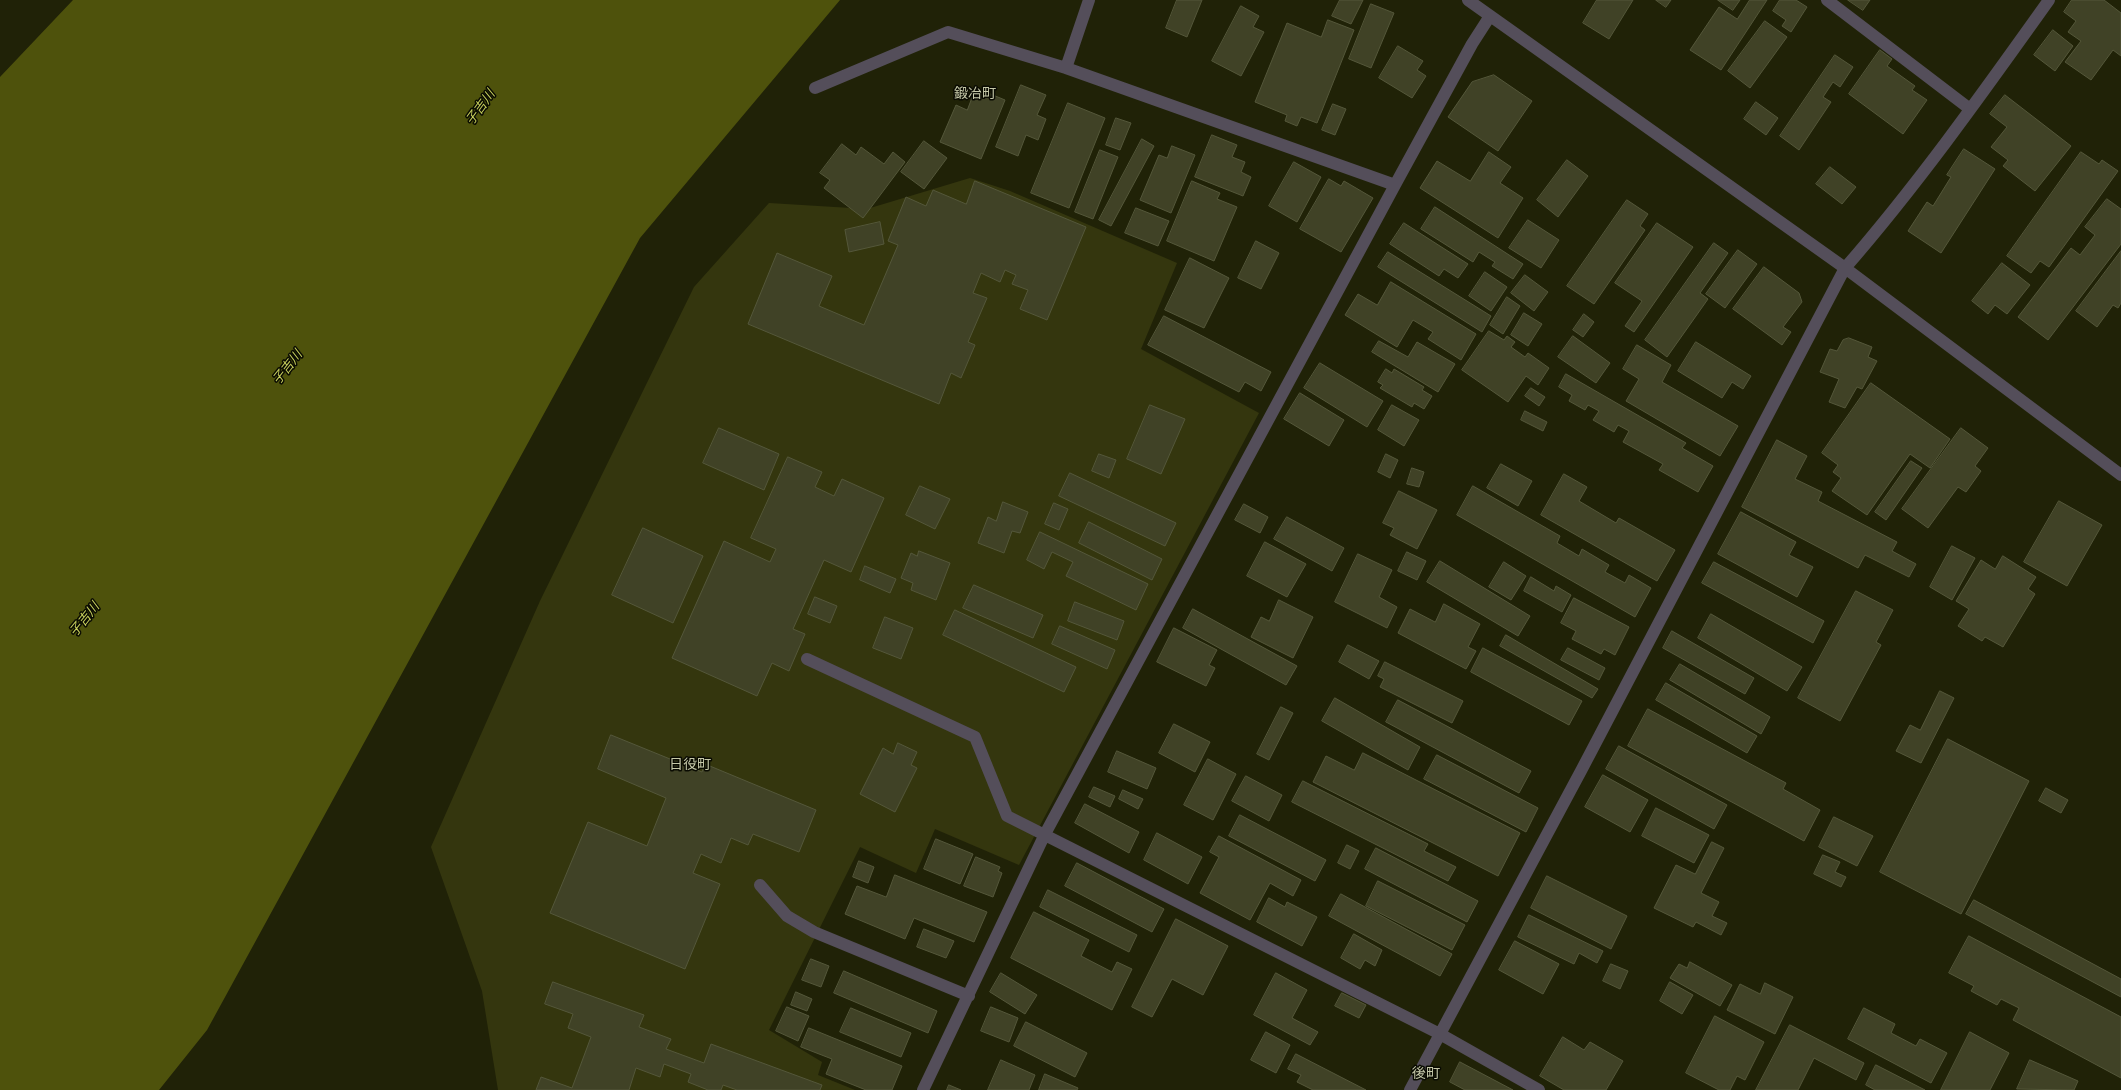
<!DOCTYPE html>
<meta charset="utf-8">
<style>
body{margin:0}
canvas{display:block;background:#202207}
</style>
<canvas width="2121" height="1090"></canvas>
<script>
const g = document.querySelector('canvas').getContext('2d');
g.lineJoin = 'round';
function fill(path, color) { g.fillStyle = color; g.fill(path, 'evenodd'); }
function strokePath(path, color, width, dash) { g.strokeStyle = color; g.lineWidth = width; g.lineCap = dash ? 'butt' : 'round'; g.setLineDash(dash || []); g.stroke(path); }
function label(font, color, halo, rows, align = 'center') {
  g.font = font + ' "Titillium Web","Noto Sans JP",sans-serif'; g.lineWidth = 3; g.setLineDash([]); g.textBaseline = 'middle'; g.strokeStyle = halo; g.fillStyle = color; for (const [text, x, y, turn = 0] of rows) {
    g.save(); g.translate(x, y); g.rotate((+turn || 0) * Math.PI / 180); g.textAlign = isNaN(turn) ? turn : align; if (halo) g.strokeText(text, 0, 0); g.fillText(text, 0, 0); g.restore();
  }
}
const green = new Path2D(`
 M970,178L1010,191L1177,263L1141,349L1259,413L1019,865L935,829L916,873L860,847L769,1030L822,1062L818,1075L855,1090H498L482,991L431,847L540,601L694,287L769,203L867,209Z`);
const water = new Path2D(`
 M73,0H840L640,238L207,1030L159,1090H0V77Z`);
const building = new Path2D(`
 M1177,0H1202L1187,37L1166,28Z
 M1340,0H1363L1351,24L1332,16Z
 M1597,0H1633L1609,39L1583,23Z
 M1656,0H1671L1666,7Z
 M1718,0H1740L1733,10Z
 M1750,0H1767L1721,70L1690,50L1719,7L1737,19Z
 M1780,0H1796L1807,7L1791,32L1782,26L1786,20L1773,11Z
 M1848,0H1870L1863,10Z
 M2072,0H2104L2121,13V56L2113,50L2091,80L2065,62L2081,41L2068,32L2076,21L2064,12Z
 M1371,4L1394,13L1371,68L1349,59Z
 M1241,6L1259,16L1253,27L1264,32L1241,76L1212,61Z
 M1328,20L1354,30L1317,123L1301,117L1297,126L1285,121L1287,115L1255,102L1287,23L1321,37Z
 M1765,21L1787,37L1750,88L1728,71Z
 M2053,30L2073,46L2055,71L2034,55Z
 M1398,46L1423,61L1417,70L1426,76L1412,98L1379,78Z
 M1880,50L1892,59L1887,66L1915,86L1912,90L1927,100L1903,134L1849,94Z
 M1835,55L1853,67L1840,87L1833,82L1823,97L1831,102L1799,150L1780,136Z
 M1494,75L1532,101L1498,151L1448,117L1472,82Z
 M1021,85L1046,95L1037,115L1046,119L1038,140L1026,135L1018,156L996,147Z
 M976,88L1005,100L981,159L940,142L956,105L967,110Z
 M2005,95L2071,146L2035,191L2003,166L2008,160L1991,147L2007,127L1990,114Z
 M1756,102L1778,118L1766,135L1744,119Z
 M1068,103L1105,118L1069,208L1031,193Z
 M1333,104L1346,109L1335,135L1322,130Z
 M1116,118L1131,123L1120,150L1106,145Z
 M1212,135L1237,145L1232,157L1245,162L1241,172L1251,177L1243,196L1195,177Z
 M1142,139L1154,146L1111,226L1099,220Z
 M924,141L947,158L924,189L901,172Z
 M842,144L856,155L861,147L884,164L893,152L905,162L863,218L824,188L830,180L820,173Z
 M1172,146L1195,155L1171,213L1140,200L1159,155L1167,158Z
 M1964,149L1995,169L1941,253L1908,231L1927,202L1933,206L1951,177L1947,175Z
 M1100,150L1118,157L1093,219L1075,212Z
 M1489,152L1511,167L1500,183L1523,198L1498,238L1420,188L1437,161L1470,181Z
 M2081,152L2099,164L2102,160L2118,171L2049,267L2040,261L2031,273L2007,256Z
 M1567,160L1588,176L1558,217L1537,200Z
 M1294,162L1321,177L1297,222L1269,206Z
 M1830,167L1856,187L1842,204L1816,184Z
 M1329,179L1341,186L1344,181L1373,198L1341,252L1300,229Z
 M975,181L1086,227L1047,320L1020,309L1028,290L1012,284L1016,275L1005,270L1000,282L981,273L973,293L987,298L968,342L975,345L961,378L951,373L939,404L748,324L777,253L832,276L819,306L864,325L898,245L888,241L906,197L926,206L933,190L966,204Z
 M1192,181L1220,193L1217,199L1237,207L1214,261L1167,241Z
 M2107,199L2121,209V244L2048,340L2018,317L2071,248L2080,255L2095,235L2085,227Z
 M1627,200L1648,214L1640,226L1645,230L1594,304L1567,286Z
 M1435,207L1523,264L1513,279L1492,266L1495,262L1479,252L1473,262L1421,229Z
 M1136,208L1169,221L1158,246L1125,233Z
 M1528,220L1559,240L1541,268L1509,248Z
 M880,222L884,244L849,252L845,230Z
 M1404,223L1468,264L1458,278L1444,269L1439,276L1390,244Z
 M1657,223L1693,247L1634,332L1625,326L1642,301L1615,283Z
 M1256,241L1279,253L1261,289L1238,278Z
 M1714,243L1728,253L1700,293L1708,299L1667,357L1645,340Z
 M1738,250L1757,264L1725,308L1706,294Z
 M2121,251V303L2118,308L2113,305L2097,327L2076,311Z
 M1388,252L1491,316L1482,332L1378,267Z
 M1190,258L1229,278L1204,328L1165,310Z
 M2002,263L2030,285L2007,314L1995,305L1988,314L1972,301Z
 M1764,267L1799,293L1802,302L1783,327L1791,332L1782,345L1733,309Z
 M1485,272L1507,287L1491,311L1469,296Z
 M1525,275L1548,292L1534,311L1511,293Z
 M1391,282L1476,334L1461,360L1428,339L1433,332L1413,320L1397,347L1345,315L1358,294L1377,305Z
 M1507,297L1520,306L1503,334L1490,325Z
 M1524,313L1542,324L1528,346L1511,335Z
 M1584,314L1594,322L1583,337L1573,330Z
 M1164,316L1271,372L1261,391L1245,382L1239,392L1148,345Z
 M1489,331L1504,340L1507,336L1515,342L1511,347L1525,357L1528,353L1549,368L1538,385L1526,376L1508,402L1462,370Z
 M1573,336L1610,363L1596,383L1558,357Z
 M1849,338L1872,347L1868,357L1877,361L1862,389L1857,387L1845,408L1829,402L1839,379L1820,372L1830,349L1837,351L1843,340Z
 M1379,341L1408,357L1417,342L1455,364L1438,392L1372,352Z
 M1696,342L1751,376L1743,389L1732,382L1722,398L1678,371Z
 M1637,345L1671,365L1662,382L1738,426L1720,456L1626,401L1639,379L1623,369Z
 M1320,363L1383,401L1367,427L1304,388Z
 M1386,369L1392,373L1394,369L1424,387L1422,390L1432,396L1424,409L1414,403L1412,407L1380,388L1383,385L1378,382Z
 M1566,374L1686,443L1682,448L1713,466L1698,492L1659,470L1663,464L1623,442L1629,431L1618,425L1614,432L1593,420L1599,411L1588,405L1585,410L1569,401L1572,395L1559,387Z
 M1871,383L1950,439L1930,468L1910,454L1867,515L1832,491L1841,478L1833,472L1838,465L1822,453Z
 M1531,388L1545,397L1539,406L1525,396Z
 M1300,393L1344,420L1329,446L1284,419Z
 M1150,405L1185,419L1161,474L1127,459Z
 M1392,405L1419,420L1404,446L1378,430Z
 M1525,411L1547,422L1543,431L1521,420Z
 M719,428L779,454L764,490L703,463Z
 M1961,428L1988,448L1975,466L1981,471L1966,492L1958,487L1928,528L1902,509Z
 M1777,440L1807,456L1795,479L1822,492L1818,501L1897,542L1892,551L1916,564L1909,577L1865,555L1858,568L1742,507Z
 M1099,454L1116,460L1109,478L1092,471Z
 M1386,454L1398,460L1390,478L1378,472Z
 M788,457L822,472L815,487L834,496L842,479L884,498L851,572L824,560L793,629L805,634L789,671L772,663L757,696L672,658L724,541L770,562L776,549L751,538Z
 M1911,461L1922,468L1886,520L1875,512Z
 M1501,464L1532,481L1518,506L1487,488Z
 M1412,468L1424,472L1419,487L1407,484Z
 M1070,473L1176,523L1165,546L1059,496Z
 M1564,474L1587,487L1579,501L1616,523L1619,518L1675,550L1657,581L1541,515Z
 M920,486L950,499L935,529L906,515Z
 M1473,486L1560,536L1557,543L1579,556L1582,549L1609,565L1605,572L1625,583L1629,575L1651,588L1635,617L1457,515Z
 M1399,491L1437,510L1417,549L1390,535L1394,528L1383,523Z
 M2059,501L2102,525L2067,586L2024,562Z
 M1003,502L1028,512L1020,533L1012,531L1004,553L978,543L988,517L996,521Z
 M1054,503L1068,509L1059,530L1045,524Z
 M1244,504L1268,517L1260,533L1235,520Z
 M1741,512L1796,542L1789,555L1813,567L1797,597L1718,554Z
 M1287,517L1344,548L1332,571L1274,539Z
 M1089,522L1162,559L1152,580L1079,543Z
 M643,528L703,556L673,623L612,595Z
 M1040,532L1148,584L1136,610L1066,576L1073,562L1052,552L1044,569L1027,560Z
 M1265,542L1306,564L1287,597L1247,576Z
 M1952,546L1975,558L1952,600L1930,587Z
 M919,551L950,563L936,600L911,590L913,583L901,578L911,553L917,556Z
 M1407,552L1426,561L1417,580L1398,571Z
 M1358,554L1392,570L1379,597L1397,607L1387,628L1335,602Z
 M2003,556L2036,577L2028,589L2035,594L2003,647L1985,637L1982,641L1958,626L1969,609L1956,601L1981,560L1995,569Z
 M1440,561L1530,616L1518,636L1427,582Z
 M1504,562L1526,576L1511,600L1489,587Z
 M1714,562L1824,621L1813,643L1702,583Z
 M865,566L896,579L890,593L860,580Z
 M1531,577L1554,591L1556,586L1571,595L1562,612L1524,591Z
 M974,585L1043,615L1033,638L963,608Z
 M1856,591L1893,610L1876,642L1881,645L1840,721L1798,698Z
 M815,597L837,606L830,623L808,614Z
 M1574,598L1629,627L1615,655L1604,649L1601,654L1572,639L1576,631L1561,623Z
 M1279,600L1313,617L1293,658L1251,637L1261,617L1269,621Z
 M1075,602L1124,621L1117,640L1068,621Z
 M1444,604L1480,624L1468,647L1476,651L1466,669L1398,633L1410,609L1435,622Z
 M1193,609L1297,666L1286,685L1183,628Z
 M955,610L1076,667L1064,692L943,635Z
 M1711,614L1802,667L1787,691L1698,638Z
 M885,617L913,628L901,659L873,648Z
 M1060,626L1115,650L1107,669L1052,644Z
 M1174,628L1217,650L1209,665L1215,668L1206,686L1157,662Z
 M1672,631L1754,678L1745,694L1663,648Z
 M1506,635L1598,689L1592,698L1500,646Z
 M1348,645L1379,661L1369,679L1339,662Z
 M1483,648L1582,701L1569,725L1471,672Z
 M1568,648L1605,668L1599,680L1561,660Z
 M1385,662L1463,701L1452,723L1380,687L1384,679L1378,676Z
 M1680,664L1770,717L1761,734L1670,680Z
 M1666,683L1757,736L1747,753L1656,700Z
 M1940,691L1954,698L1921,763L1896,751L1910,725L1920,730Z
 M1335,698L1420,747L1408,770L1322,721Z
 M1398,700L1531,771L1519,793L1386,722Z
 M1281,707L1293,713L1269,760L1257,754Z
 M1648,709L1786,783L1783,789L1820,810L1804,841L1628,746Z
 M1174,724L1210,742L1195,772L1159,753Z
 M611,735L702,772L705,764L816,810L799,852L753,834L748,845L731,838L721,863L701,854L693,873L720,884L685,969L550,913L588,822L647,846L666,798L598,769Z
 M1948,739L2029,781L1961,914L1880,872Z
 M898,743L917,752L911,765L917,768L895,812L860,794L883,748L893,754Z
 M1619,746L1727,805L1714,829L1606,769Z
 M1117,751L1156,768L1147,789L1108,772Z
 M1363,753L1520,833L1498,876L1313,782L1326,756L1354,770Z
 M1437,755L1538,808L1526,832L1424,779Z
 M1208,759L1236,774L1213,820L1184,805Z
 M1603,775L1648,800L1630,832L1585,807Z
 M1246,776L1282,795L1269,821L1232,801Z
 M1303,781L1428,844L1424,851L1456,867L1448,881L1292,802Z
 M1094,787L1115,796L1110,807L1089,797Z
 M2046,788L2068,800L2061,813L2039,801Z
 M1123,790L1143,799L1138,809L1119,799Z
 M1085,804L1139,832L1129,853L1075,823Z
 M1656,808L1709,835L1694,863L1642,836Z
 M1240,815L1326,860L1315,881L1229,836Z
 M1834,817L1873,836L1857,866L1819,847Z
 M1157,833L1202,857L1188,884L1144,860Z
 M1219,836L1301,880L1293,896L1270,883L1250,920L1200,893L1219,857L1210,852Z
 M936,839L973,854L960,884L924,869Z
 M1712,842L1724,848L1701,893L1719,902L1712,916L1727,923L1721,935L1696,922L1693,927L1654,908L1676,865L1695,874Z
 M1347,845L1359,851L1350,869L1338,863Z
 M1376,848L1478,901L1467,922L1365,869Z
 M1823,855L1840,862L1835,872L1846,877L1841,887L1814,874Z
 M976,857L1000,867L998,871L1002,873L993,897L964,886Z
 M859,861L874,867L868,883L853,877Z
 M1077,863L1164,909L1152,932L1065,886Z
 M895,875L987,912L974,942L914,918L905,939L845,914L857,886L886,897Z
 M1547,876L1627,916L1611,949L1531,908Z
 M1378,881L1465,925L1452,950L1366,906Z
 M1048,890L1137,935L1129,952L1040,907Z
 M1341,894L1452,954L1440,976L1329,916Z
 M1269,898L1285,907L1287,902L1317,917L1302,946L1257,922Z
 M1974,900L2121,979V997L1966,914Z
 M1034,912L1089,940L1081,956L1112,972L1117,962L1132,969L1112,1010L1011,958Z
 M1529,915L1603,951L1597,963L1579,953L1574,964L1518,937Z
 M1176,919L1228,946L1203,995L1172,979L1152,1017L1132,1007Z
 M924,929L954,941L946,958L917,947Z
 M1354,934L1382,950L1375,966L1365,960L1360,969L1341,958Z
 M1969,936L2121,1017V1078L2013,1020L2019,1008L2001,999L1997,1005L1971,991L1974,986L1949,973Z
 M1515,941L1559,964L1543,994L1499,970Z
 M811,959L829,966L821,987L802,980Z
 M1690,962L1732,985L1720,1006L1670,978L1679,964L1687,968Z
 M1611,964L1628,971L1620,989L1603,981Z
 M844,971L937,1011L928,1033L834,993Z
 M1001,973L1037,995L1025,1014L990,992Z
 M1276,973L1307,990L1292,1018L1318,1032L1310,1045L1254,1015Z
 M553,982L644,1015L639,1027L671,1039L666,1049L704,1063L711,1044L822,1085L820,1090H737L723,1085L721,1090H708L688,1082L691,1074L664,1064L660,1077L636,1068L629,1090H536L541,1077L572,1088L591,1037L568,1028L573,1014L545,1004Z
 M1670,982L1693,995L1682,1014L1660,1001Z
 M1765,983L1793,997L1775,1034L1727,1010L1740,984L1760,994Z
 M796,992L812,999L807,1011L791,1005Z
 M1342,993L1366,1005L1359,1018L1335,1006Z
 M787,1007L809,1016L798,1041L776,1031Z
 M991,1007L1018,1018L1009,1042L981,1031Z
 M851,1008L911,1033L901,1057L840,1032Z
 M1864,1008L1895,1024L1891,1033L1916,1046L1920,1039L1947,1053L1931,1083L1848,1039Z
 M1715,1016L1764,1042L1745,1080L1737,1076L1730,1090H1719L1686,1073Z
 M1026,1022L1087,1053L1075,1077L1014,1046Z
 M1790,1025L1864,1063L1856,1080L1814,1058L1798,1090H1756Z
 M809,1028L902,1066L892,1090H866L826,1074L832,1059L801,1047Z
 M1266,1032L1290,1045L1276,1073L1251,1060Z
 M1970,1032L2009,1053L1990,1090H1941Z
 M1563,1037L1584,1050L1590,1042L1623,1061L1606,1090H1564L1540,1076Z
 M1296,1054L1366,1090H1313L1297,1082L1301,1075L1288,1069Z
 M1001,1060L1035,1075L1029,1090H988Z
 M2030,1060L2078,1081L2074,1090L2017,1089Z
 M1460,1062L1513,1090H1465L1450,1082Z
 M1876,1065L1925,1090H1875L1866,1085Z
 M1045,1074L1078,1088L1077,1090H1039Z
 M949,1085L961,1090H947Z`);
const minor = new Path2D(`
 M1089,0L1066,68L1395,185
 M1468,0L1845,268L2121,475
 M1827,0L1970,109
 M815,88L948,32L1066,68
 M807,659L975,737L1007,816L1440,1034L1539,1090
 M760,885L787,916L814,932L969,996
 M923,1090L1045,834L1395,185L1472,44L1490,16
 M1410,1090L1582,769L1845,268C1919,183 1984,91 2049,0`);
const waterNames = [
 ["子吉川",481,108,-54],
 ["子吉川",288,368,-52],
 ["子吉川",85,620,-51]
];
const quarterNames = [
 ["鍛冶町",975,95],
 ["日役町",690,766],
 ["後町",1426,1075]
];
fill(green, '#34360e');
fill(water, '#4e520c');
fill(building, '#404226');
strokePath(building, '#54573a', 1);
strokePath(minor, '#544e5a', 12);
label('italic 13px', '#c8d05d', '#0a0b02', waterNames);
label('14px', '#c6c9a9', '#0a0b02', quarterNames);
</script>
